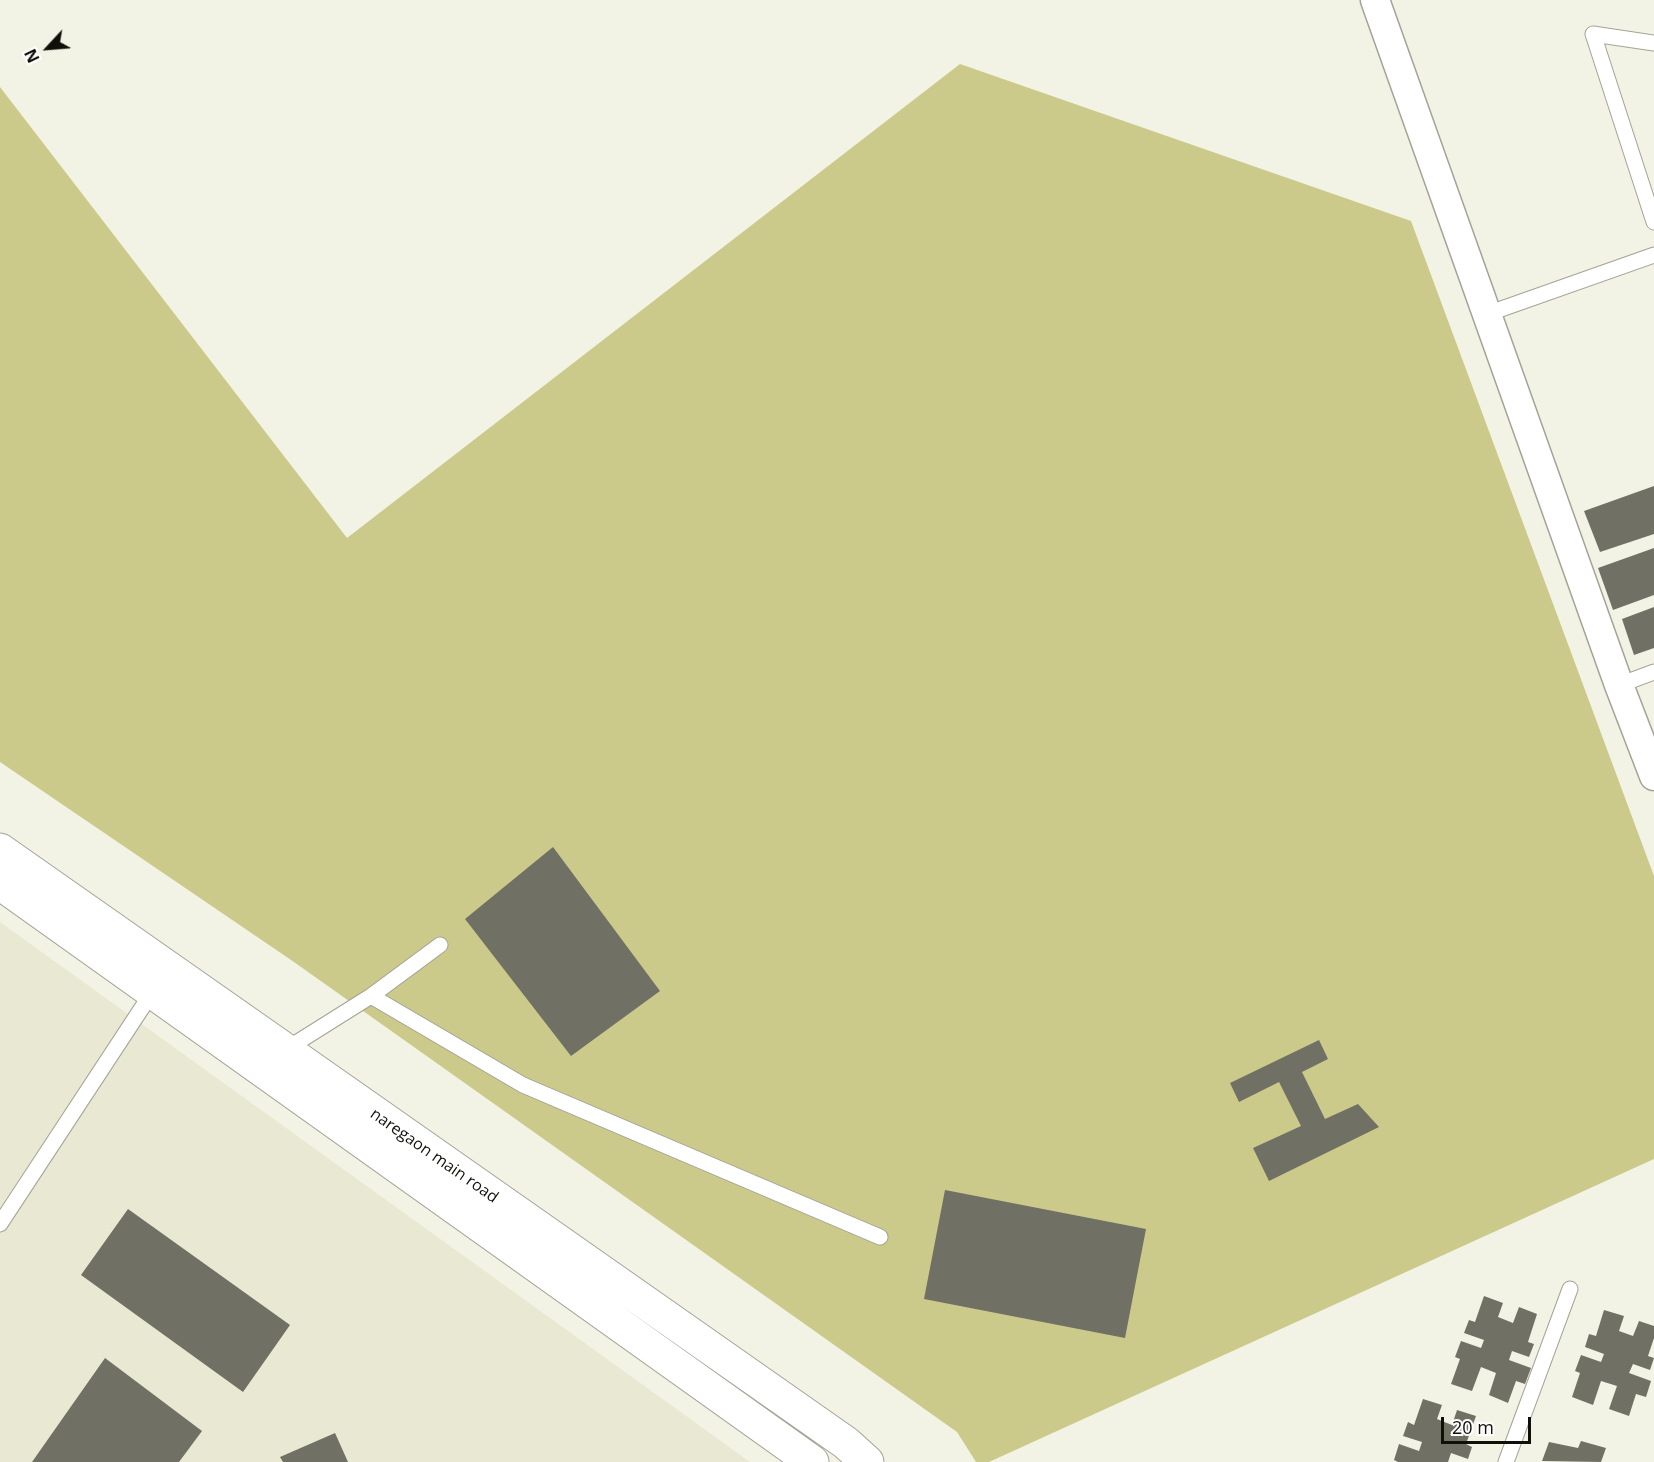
<!DOCTYPE html>
<style>
body{margin:0}
#map{position:relative;width:1654px;height:1462px;overflow:hidden;background:#f3f3e5;font-family:"Open Sans",sans-serif}
canvas{display:block}
.north{position:absolute;left:18px;top:18px;width:60px;height:60px;-webkit-text-stroke:4px #fff;paint-order:stroke;rotate:244deg;font-size:16px;font-weight:700;line-height:24px;text-align:center;color:#10100b}
.north::after{content:'';display:block;margin:auto;width:21px;height:27px;background:#10100b;clip-path:polygon(50% 0,100% 100%,50% 72%,0 100%)}
.scale{position:absolute;left:1441px;top:1417px;width:90px;height:27px;box-sizing:border-box;border:3px solid #10100b;border-top:0;padding-left:8px;font-size:18px;line-height:21px;white-space:nowrap;color:#10100b;-webkit-text-stroke:4px #fff;paint-order:stroke}
</style>
<div id="map">
<canvas width="1654" height="1462"></canvas>
<div class="north">N</div>
<div class="scale">20 m</div>
</div>
<script>
const g = document.querySelector('canvas').getContext('2d');
g.lineJoin = 'round';
function fill(path, color) { g.fillStyle = color; g.fill(path, 'evenodd'); }
function strokePath(path, color, width, dash) { g.strokeStyle = color; g.lineWidth = width; g.lineCap = dash ? 'butt' : 'round'; g.setLineDash(dash || []); g.stroke(path); }
function label(font, color, halo, rows, align = 'center') {
  g.font = font + ' "Open Sans",sans-serif'; g.lineWidth = 4.5; g.setLineDash([]); g.textBaseline = 'middle'; g.strokeStyle = halo; g.fillStyle = color; for (const [text, x, y, turn = 0] of rows) {
    g.save(); g.translate(x, y); g.rotate((+turn || 0) * Math.PI / 180); g.textAlign = isNaN(turn) ? turn : align; if (halo) g.strokeText(text, 0, 0); g.fillText(text, 0, 0); g.restore();
  }
}
const built = new Path2D(`
 M0,922L750,1462H0Z`);
const green = new Path2D(`
 M960,64L1411,221L1654,876V1159L989,1462H976L957,1432L294,962L0,762V87L347,538Z`);
const building = new Path2D(`
 M1654,486V534L1600,552L1584,511Z
 M1654,548V595L1613,610L1598,568Z
 M1654,607V648L1634,655L1622,619Z
 M553,847L660,991L571,1056L465,919Z
 M1319,1040L1328,1059L1302,1072L1325,1119L1358,1104L1379,1127L1269,1181L1253,1148L1301,1126L1279,1082L1239,1102L1230,1083Z
 M945,1190L1146,1229L1125,1338L924,1299Z
 M128,1209L290,1325L243,1392L81,1275Z
 M1484,1296L1503,1303L1498,1317L1513,1323L1519,1307L1537,1314L1528,1342L1534,1344L1529,1357L1512,1351L1509,1360L1531,1368L1525,1384L1516,1381L1508,1403L1489,1395L1496,1373L1481,1367L1472,1391L1451,1384L1460,1359L1455,1357L1461,1341L1481,1348L1484,1340L1464,1333L1469,1320L1475,1322Z
 M1604,1310L1624,1316L1619,1331L1633,1336L1639,1321L1654,1326V1338L1648,1356L1654,1358L1650,1370L1633,1364L1629,1373L1651,1381L1646,1397L1636,1394L1629,1416L1609,1409L1617,1386L1601,1381L1593,1405L1572,1397L1580,1373L1575,1371L1581,1355L1601,1362L1604,1354L1585,1347L1589,1334L1596,1336Z
 M105,1358L202,1431L179,1462H32Z
 M1423,1399L1442,1405L1437,1419L1452,1425L1457,1410L1476,1416L1466,1444L1472,1447L1468,1459L1451,1453L1448,1462H1398L1394,1460L1399,1444L1419,1451L1422,1442L1403,1436L1408,1422L1414,1425Z
 M335,1433L348,1462H283L280,1457Z
 M1581,1441L1606,1448L1601,1462L1542,1461L1549,1442L1578,1448Z`);
const lane = new Path2D(`
 M1654,43L1593,34L1654,222
 M1487,314L1654,255
 M1619,685L1654,672
 M371,996L440,945
 M285,1050L371,996L523,1085L880,1237
 M0,1224L155,988
 M1506,1462L1570,1289`);
const street = new Path2D(`
 M1375,0L1619,685L1654,776`);
const secondary = new Path2D(`
 M0,850L846,1443L867,1462
 M0,883L812,1462`);
const streetNames = [
 ["naregaon main road",434,1156,35]
];
fill(built, '#e8e8d3');
fill(green, '#cbca8b');
fill(building, '#707064');
strokePath(lane, '#a3a396', 17);
strokePath(street, '#a3a396', 31);
strokePath(secondary, '#a3a396', 35);
strokePath(lane, '#fff', 15);
strokePath(street, '#fff', 28);
strokePath(secondary, '#fff', 33);
label('16px', '#10100b', '#fff', streetNames);
</script>
